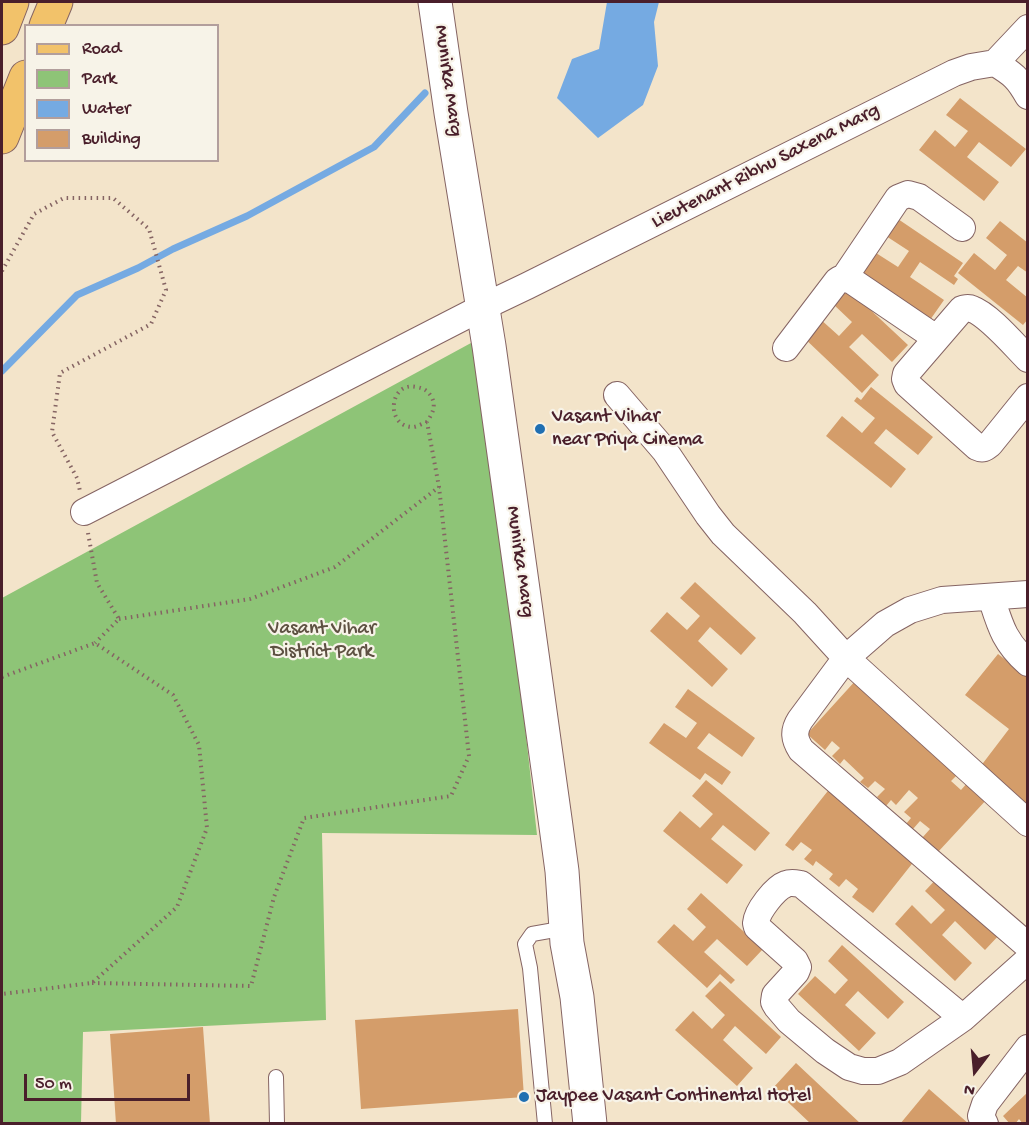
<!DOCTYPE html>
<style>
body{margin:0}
#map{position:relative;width:1029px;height:1125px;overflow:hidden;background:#f3e4ca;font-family:"Gochi Hand",sans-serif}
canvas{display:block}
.frame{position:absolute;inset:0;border:3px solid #4a1f2b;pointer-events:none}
.legend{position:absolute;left:24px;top:24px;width:195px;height:138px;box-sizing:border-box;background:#f7f3e8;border:2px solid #b29e9c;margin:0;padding:8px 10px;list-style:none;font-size:18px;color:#4a1f2b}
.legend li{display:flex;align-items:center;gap:12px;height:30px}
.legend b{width:30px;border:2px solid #b29e9c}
.north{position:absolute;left:945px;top:1041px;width:60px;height:60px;-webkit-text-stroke:4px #f7f3e8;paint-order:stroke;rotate:196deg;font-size:16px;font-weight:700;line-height:24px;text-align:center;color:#4a1f2b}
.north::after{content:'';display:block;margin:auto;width:21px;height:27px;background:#4a1f2b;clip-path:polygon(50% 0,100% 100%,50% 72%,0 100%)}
.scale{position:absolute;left:24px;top:1074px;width:166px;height:27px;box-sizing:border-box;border:3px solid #4a1f2b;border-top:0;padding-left:8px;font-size:18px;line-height:21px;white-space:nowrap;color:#4a1f2b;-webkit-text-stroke:4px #f7f3e8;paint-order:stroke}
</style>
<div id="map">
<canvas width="1029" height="1125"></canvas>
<div class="frame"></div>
<ul class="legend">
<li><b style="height:8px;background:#f2c26a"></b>Road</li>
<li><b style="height:16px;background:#8ec477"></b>Park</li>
<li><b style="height:16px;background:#75aae2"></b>Water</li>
<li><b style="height:16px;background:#d49d6a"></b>Building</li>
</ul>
<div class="north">N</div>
<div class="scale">50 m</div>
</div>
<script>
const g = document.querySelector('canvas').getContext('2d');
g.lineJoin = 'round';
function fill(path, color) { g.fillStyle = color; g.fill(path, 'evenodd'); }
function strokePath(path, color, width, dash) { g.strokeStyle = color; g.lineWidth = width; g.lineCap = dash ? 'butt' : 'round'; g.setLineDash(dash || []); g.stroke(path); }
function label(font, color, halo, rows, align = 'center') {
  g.font = font + ' "Gochi Hand",sans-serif'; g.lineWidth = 4.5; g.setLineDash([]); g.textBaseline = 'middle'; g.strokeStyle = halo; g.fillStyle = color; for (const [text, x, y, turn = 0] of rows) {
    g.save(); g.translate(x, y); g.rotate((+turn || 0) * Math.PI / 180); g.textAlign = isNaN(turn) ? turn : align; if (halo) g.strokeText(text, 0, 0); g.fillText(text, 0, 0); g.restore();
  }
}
const green = new Path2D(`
 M482,337L537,835L322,833L326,1020L83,1032L81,1123L2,1124V598Z`);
const water = new Path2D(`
 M607,2H659L654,22L658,66L643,105L598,138L557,98L572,59L599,49Z`);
const stream = new Path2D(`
 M2,371L77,295L138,268L173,249L247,216L374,147L425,93`);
const building = new Path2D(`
 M960,98L1026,149L1011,167L979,142L967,157L999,182L984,201L919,150L935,130L955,147L968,131L946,115Z
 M898,219L963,263L954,276L958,279L954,285L920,262L910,277L944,300L930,320L861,273L876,253L898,267L909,251L886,236Z
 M1000,221L1028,243V273L1018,266L1006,280L1028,298V319L1023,325L958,273L974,253L995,270L1007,255L986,238Z
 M847,288L908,345L892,362L862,334L849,347L879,375L862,393L802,336L819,318L839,336L852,322L832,303Z
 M871,387L933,437L918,455L886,429L874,443L906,469L891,488L826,436L842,416L862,433L875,418L854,401L857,397L861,400Z
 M695,582L756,638L741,655L710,627L698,641L728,669L712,687L650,631L667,612L687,630L700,616L680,598Z
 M998,654L1028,677V802L1024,807L977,771L1009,729L965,695Z
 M857,679L960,772L951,781L961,790L969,781L988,798L938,852L922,838L930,829L920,821L913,829L906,824L911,818L904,812L918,798L909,790L896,805L891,800L886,806L877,797L885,789L875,781L868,788L860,782L864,778L844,759L840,764L832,756L840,748L832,741L825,750L807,734Z
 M688,689L755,738L742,757L709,733L697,748L731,772L722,785L705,773L700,780L649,743L664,723L686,738L697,723L675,707Z
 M706,780L770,833L755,851L723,825L711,839L743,865L727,884L663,831L680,811L700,828L713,814L692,796Z
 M831,787L919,855L873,913L852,897L858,889L846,879L839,887L829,879L833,874L816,861L813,866L804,859L812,850L801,842L793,851L785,845Z
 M940,875L1001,933L985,950L955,921L942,935L972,963L955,981L895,924L912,905L931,924L945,910L925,891Z
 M701,893L763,949L747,966L717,939L704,952L735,980L731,984L720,974L707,988L657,942L674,924L693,941L706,927L687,909Z
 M842,945L904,1002L888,1019L858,991L845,1005L876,1033L859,1051L798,994L815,976L835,994L848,980L828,961Z
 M720,981L781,1037L766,1054L735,1026L723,1040L753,1068L737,1086L675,1030L693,1011L712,1029L725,1015L705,996Z
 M518,1009L524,1097L361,1109L355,1020Z
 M203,1027L210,1124H116L110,1034Z
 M796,1063L861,1124H811L773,1088Z
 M929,1089L969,1124H900Z
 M1028,1092V1124H1023L1019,1119L1015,1124H1010L1003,1116Z`);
const path = new Path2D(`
 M2,271L34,214L64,198H113L149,229L166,290L151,324L60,373L52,432L77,478L80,491
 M88,533L97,583L119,619L95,643
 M119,619L250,599L335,567L439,487
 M2,677L95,643L173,695L199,745L207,828L177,907L92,983L2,994
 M92,983L251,986L274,897L304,818L451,796L469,756L439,487L427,422C432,414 437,406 431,396C427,390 423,388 416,387C389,381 385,427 413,427C417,427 423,423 427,422`);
const service = new Path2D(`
 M276,1077L277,1124
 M545,1124L530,968L525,944L532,934L566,928`);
const minor = new Path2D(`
 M995,63C1013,74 1018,78 1028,96
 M844,278L852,281L936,338
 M786,348L837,281L840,279L844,278L898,198L908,194L919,197L962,228
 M1028,359C1015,346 989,315 972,309C968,307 967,308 962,309L906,374L905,379L907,384L977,447C983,450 985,448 990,444L1028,397
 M617,395L665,451L708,515L723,534L805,613L846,658L1028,823
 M84,512L483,307L527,286L954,73L971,67L995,63L1028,28
 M1028,594L942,600L910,610L885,624L846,658L800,720C793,731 794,739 801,750L1028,946
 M991,597C1000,625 1004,642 1028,663
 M963,1018L801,884C795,883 791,882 786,884C775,888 757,911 756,923L757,927L795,961L798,967L796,972L775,995L774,1002L777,1007L789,1021L825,1051L849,1067L863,1071H878L900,1062L963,1018L1028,960
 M985,1124L981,1116L985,1104L1028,1048`);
const tertiary = new Path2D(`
 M435,2L451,113L489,346L555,819L562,871L567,943L577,997L590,1124`);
const primary = new Path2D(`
 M46,26L56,2
 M2,28L12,2
 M2,137L26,77`);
const markers = [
 [540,429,6,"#1f6fb2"],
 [524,1097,6,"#1f6fb2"]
];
const streetNames = [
 ["Munirka Marg",447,81,82],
 ["Lieutenant Ribhu Saxena Marg",766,167,-27],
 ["Munirka Marg",519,562,82]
];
const poiNames = [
 ["Vasant Vihar",552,418],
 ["near Priya Cinema",552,441],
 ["Jaypee Vasant Continental Hotel",536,1097]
];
const parkNames = [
 ["Vasant Vihar",322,630],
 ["District Park",322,653]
];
fill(green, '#8ec477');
fill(water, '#75aae2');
strokePath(stream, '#75aae2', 7);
fill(building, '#d49d6a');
strokePath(service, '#856463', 16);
strokePath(minor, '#856463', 28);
strokePath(tertiary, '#856463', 35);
strokePath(primary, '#856463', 35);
strokePath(path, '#856463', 4, [1.5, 4.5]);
strokePath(service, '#fff', 14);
strokePath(minor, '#fff', 26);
strokePath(tertiary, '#fff', 33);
strokePath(primary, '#f2c26a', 33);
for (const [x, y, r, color] of markers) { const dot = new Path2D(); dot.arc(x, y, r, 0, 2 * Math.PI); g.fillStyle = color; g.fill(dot); strokePath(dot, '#f7f3e8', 2); }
label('20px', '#4a1f2b', '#f7f3e8', streetNames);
label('20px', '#4a1f2b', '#f7f3e8', poiNames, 'left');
label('20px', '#5e5142', '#f7f3e8', parkNames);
</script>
